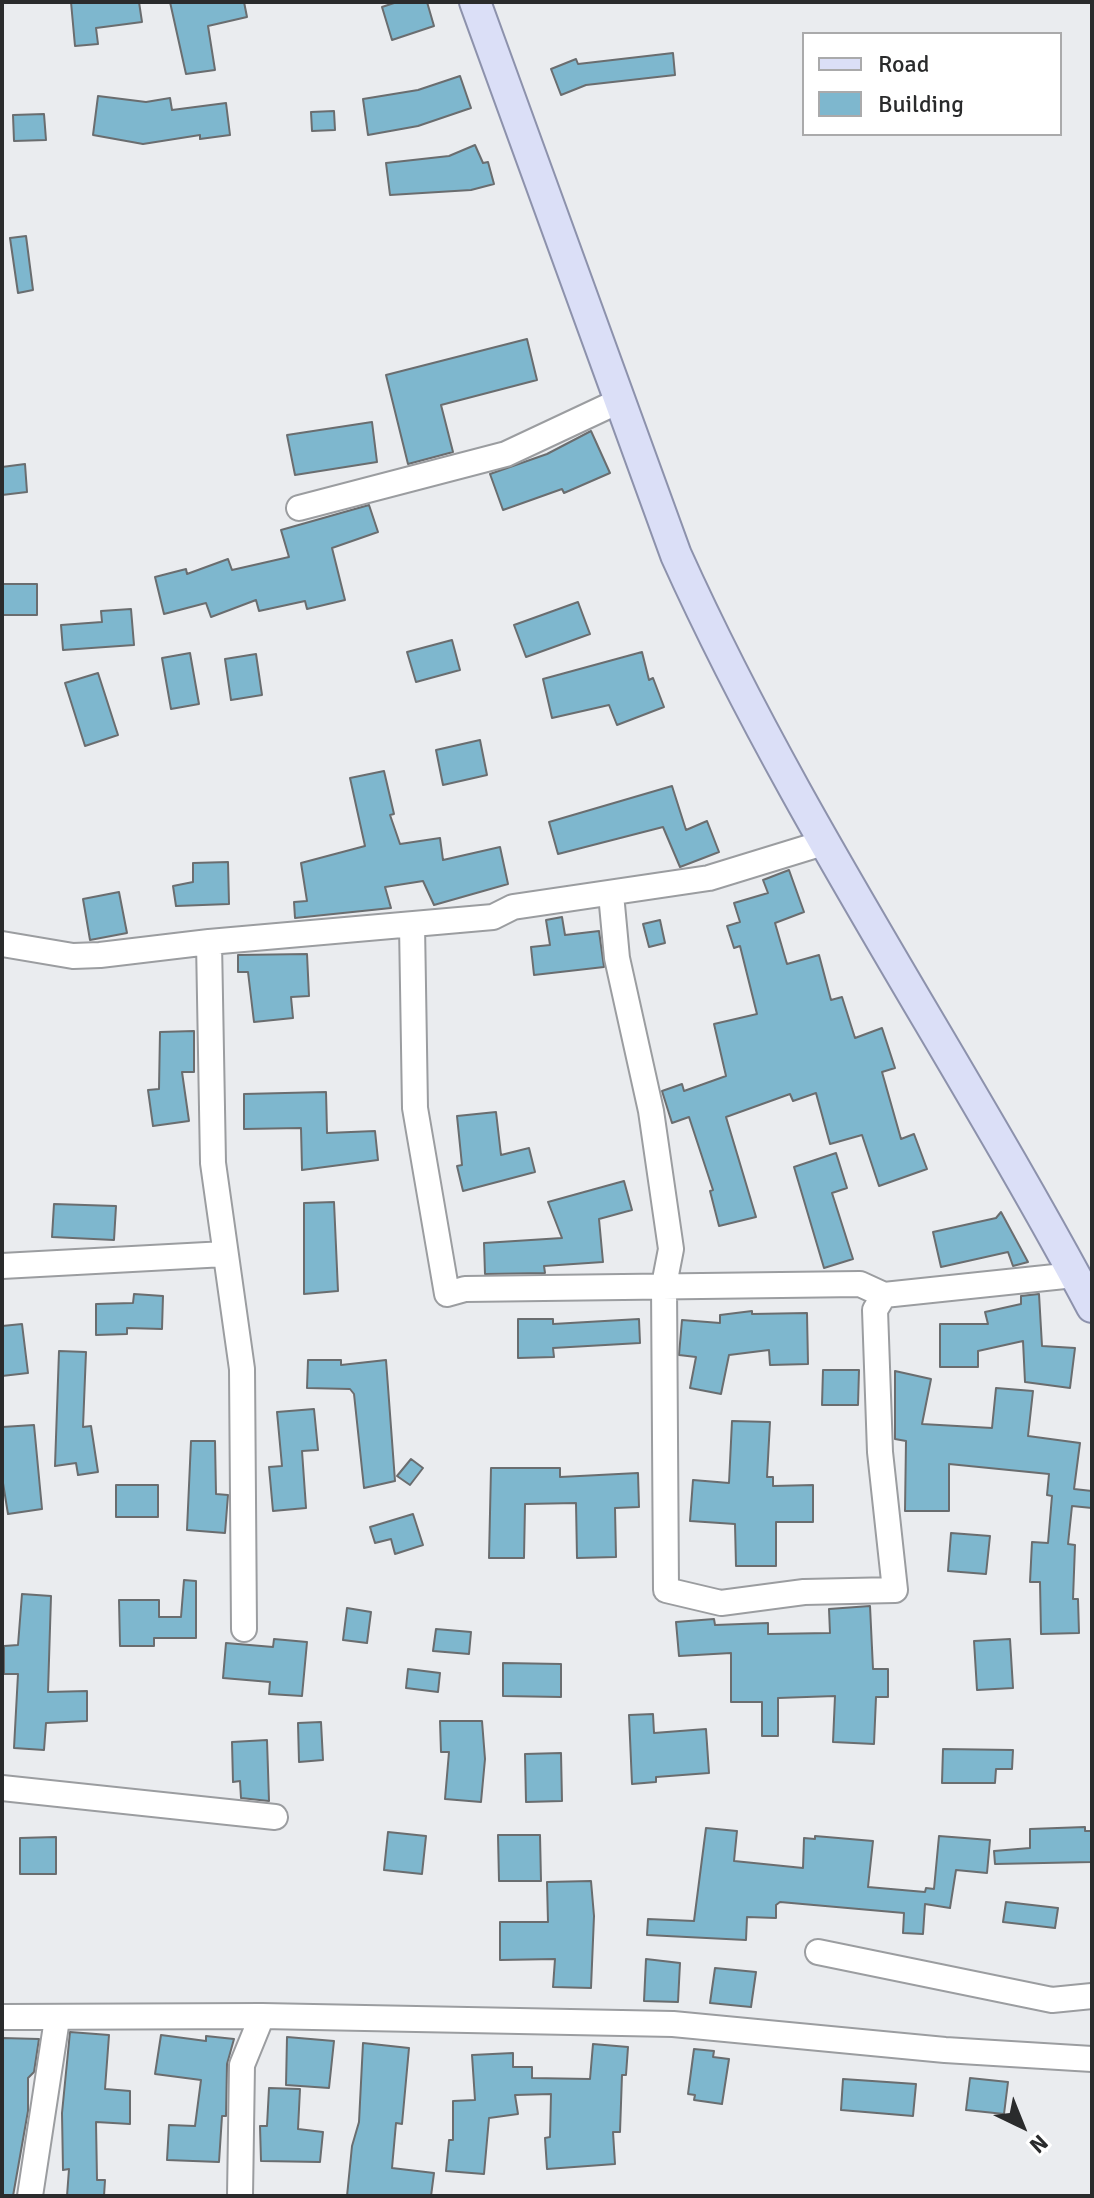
<!DOCTYPE html>
<style>
body{margin:0}
#map{position:relative;width:1094px;height:2198px;overflow:hidden;background:#eaecef;font-family:Signika,sans-serif}
canvas{display:block}
.frame{position:absolute;inset:0;border:4px solid #2a2b2c;pointer-events:none}
.legend{position:absolute;left:802px;top:32px;width:260px;height:104px;box-sizing:border-box;background:#fff;border:2px solid #aaaaab;margin:0;padding:10px 14px;list-style:none;font-size:24px;color:#2a2b2c}
.legend li{display:flex;align-items:center;gap:16px;height:40px}
.legend b{width:40px;border:2px solid #aaaaab}
.north{position:absolute;left:982px;top:2086px;width:80px;height:80px;-webkit-text-stroke:6px #fff;paint-order:stroke;rotate:137deg;font-size:22px;font-weight:700;line-height:32px;text-align:center;color:#2a2b2c}
.north::after{content:'';display:block;margin:auto;width:28px;height:36px;background:#2a2b2c;clip-path:polygon(50% 0,100% 100%,50% 72%,0 100%)}
</style>
<div id="map">
<canvas width="1094" height="2198"></canvas>
<div class="frame"></div>
<ul class="legend">
<li><b style="height:10px;background:#dbdff7"></b>Road</li>
<li><b style="height:22px;background:#7eb7ce"></b>Building</li>
</ul>
<div class="north">N</div>
</div>
<script>
const g = document.querySelector('canvas').getContext('2d');
g.lineJoin = 'round';
function fill(path, color) { g.fillStyle = color; g.fill(path, 'evenodd'); }
function strokePath(path, color, width, dash) { g.strokeStyle = color; g.lineWidth = width; g.lineCap = dash ? 'butt' : 'round'; g.setLineDash(dash || []); g.stroke(path); }
const building = new Path2D(`
 M71,2H139L142,22L96,28L98,44L75,46Z
 M170,2H244L247,17L208,26L215,70L186,74Z
 M397,2H427L434,26L392,40L382,7Z
 M673,53L675,75L586,85L561,95L551,69L576,59L578,64Z
 M460,76L471,108L418,126L368,135L363,99L418,90Z
 M98,96L146,102L170,98L172,110L226,103L230,135L200,139V135L143,144L93,135Z
 M334,111L335,130L312,131L311,112Z
 M44,114L46,140L14,141L13,115Z
 M475,145L483,163L488,162L494,184L471,190L390,195L386,163L449,156Z
 M26,236L33,290L18,293L10,238Z
 M527,339L537,380L441,405L453,452L408,464L386,375Z
 M372,422L377,462L295,475L287,435Z
 M591,431L610,473L564,493L562,489L503,510L490,474L547,454Z
 M25,464L27,492L2,495V467Z
 M369,505L378,532L332,548L345,600L307,609L305,601L259,611L256,600L211,617L206,603L164,614L155,577L186,569L187,574L228,559L232,570L289,557L281,530Z
 M2,584H37V615H2Z
 M578,602L590,634L526,657L514,625Z
 M131,609L134,645L63,650L61,625L102,622L101,611Z
 M452,640L460,670L416,682L407,652Z
 M642,652L649,680L653,678L664,707L617,725L609,705L552,718L543,679Z
 M190,653L199,704L171,709L162,658Z
 M256,654L262,695L231,700L225,659Z
 M98,673L118,735L85,746L65,683Z
 M480,740L487,775L443,785L436,750Z
 M384,771L394,814L390,815L400,844L440,838L443,860L500,847L508,884L434,905L423,881L385,887L391,908L295,918L294,902L307,901L301,863L365,846L350,778Z
 M672,786L686,830L707,821L719,852L680,867L663,827L558,854L549,822Z
 M228,862L229,904L176,906L173,886L193,882V863Z
 M789,870L804,912L775,923L787,964L819,955L831,1000L842,997L855,1038L882,1028L895,1068L882,1072L901,1139L914,1134L927,1169L879,1186L862,1135L830,1144L816,1093L793,1101L790,1094L726,1117L756,1217L719,1226L710,1191L713,1190L689,1117L672,1123L662,1091L682,1084L684,1091L726,1076L714,1024L757,1014L740,946L734,948L727,926L740,922L734,903L768,893L763,880Z
 M119,892L127,933L90,940L83,899Z
 M562,917L565,935L599,931L604,967L534,975L531,947L550,945L546,920Z
 M660,920L665,943L649,947L643,924Z
 M307,954L309,996L291,997L293,1018L254,1022L248,972H238V955Z
 M194,1031V1072H182L189,1121L153,1126L148,1090L159,1089L160,1032Z
 M326,1092L327,1133L375,1131L378,1160L302,1170L301,1128L244,1129V1094Z
 M496,1112L501,1155L529,1148L535,1172L463,1191L457,1166L462,1165L457,1116Z
 M836,1153L847,1188L832,1193L853,1259L824,1268L794,1167Z
 M624,1181L632,1210L599,1219L603,1262L544,1266L545,1273L485,1274L484,1243L562,1238L548,1202Z
 M334,1202L338,1291L304,1294V1203Z
 M54,1204L116,1206L114,1240L52,1237Z
 M1001,1212L1028,1262L1013,1266L1008,1252L941,1267L933,1232L996,1218Z
 M134,1294L163,1296L162,1329L127,1328V1334L96,1335V1304L133,1303Z
 M1039,1294L1042,1346L1075,1348L1070,1388L1025,1382L1023,1341L978,1351V1367H940V1324H988L985,1312L1021,1304V1296Z
 M752,1311V1314L807,1313L808,1364L770,1365L769,1350L729,1355L721,1394L690,1388L696,1357L679,1355L682,1320L720,1323V1315Z
 M518,1319H553V1324L639,1319L640,1343L553,1348L554,1357L518,1358Z
 M22,1324L28,1373L2,1376V1326Z
 M59,1351L86,1352L83,1427L91,1426L98,1472L78,1475L76,1463L55,1466Z
 M308,1360H341V1365L386,1360L395,1481L364,1488L354,1394L350,1389L307,1388Z
 M823,1370H859L858,1405H822Z
 M895,1371L931,1379L922,1424L992,1428L996,1388L1033,1391L1028,1436L1080,1443L1074,1489L1092,1491V1508L1072,1506L1068,1544L1075,1545L1073,1599H1078L1079,1633L1041,1634L1040,1582H1030L1032,1542L1048,1543L1052,1496L1047,1495L1049,1474L949,1464V1511H905L906,1441L895,1439Z
 M314,1409L318,1450L302,1451L306,1508L273,1511L269,1467L282,1466L277,1412Z
 M732,1421L770,1422L767,1477H773V1486L813,1485V1522H776V1566H736L735,1524L690,1521L693,1480L729,1483Z
 M34,1425L42,1509L8,1514L2,1477V1427Z
 M191,1441H215L216,1494L228,1495L225,1533L187,1530Z
 M411,1459L423,1468L410,1485L397,1476Z
 M491,1468H560V1477L638,1473L639,1507L615,1508L616,1557L577,1558L576,1503L525,1504L524,1558H489Z
 M116,1485H158V1517H116Z
 M413,1514L423,1545L395,1554L391,1539L375,1543L370,1527Z
 M951,1533L990,1536L986,1574L948,1571Z
 M184,1580L196,1581V1638H154V1646H120L119,1600H159V1617H181Z
 M22,1594L51,1596L48,1692L87,1691V1721L46,1723L44,1750L14,1748L18,1674H4V1646L18,1645Z
 M870,1606L873,1669H888V1697H876L874,1744L833,1742L835,1696L778,1698V1736H762V1702H731V1653L679,1656L676,1622L714,1619L715,1625L768,1623V1634L830,1633L829,1609Z
 M347,1608L371,1612L367,1643L343,1640Z
 M436,1629L471,1632L469,1654L433,1651Z
 M274,1639L307,1642L302,1696L269,1694L270,1682L223,1678L226,1643L273,1647Z
 M1010,1639L1013,1688L977,1690L974,1641Z
 M503,1663L561,1664V1697L503,1696Z
 M408,1669L440,1673L438,1692L406,1688Z
 M653,1714L654,1733L706,1729L709,1773L656,1777V1782L632,1784L629,1715Z
 M440,1721H482L485,1759L481,1802L445,1799L449,1752H441Z
 M321,1722L323,1760L299,1762L298,1723Z
 M267,1740L269,1801L241,1798L240,1781L233,1782L232,1742Z
 M943,1749L1013,1750L1012,1769H996L995,1783H942Z
 M561,1753L562,1801L526,1802L525,1754Z
 M1085,1827V1831H1092V1862L995,1864L994,1851L1030,1848V1829Z
 M706,1828L737,1831L734,1861L803,1868L804,1838L815,1839V1836L873,1841L868,1887L925,1892L926,1888L934,1889L939,1836L990,1840L987,1873L956,1870L950,1908L925,1904L923,1934L903,1933L904,1913L780,1902L776,1905V1918L747,1917L746,1940L647,1935L648,1919L694,1921Z
 M388,1832L426,1836L422,1874L384,1870Z
 M498,1835H540L541,1881H499Z
 M56,1837V1874H20V1838Z
 M591,1881L594,1916L591,1988L553,1987L555,1959L500,1960V1922H548L547,1882Z
 M1006,1902L1058,1908L1055,1928L1003,1922Z
 M646,1959L680,1963L678,2002L644,2001Z
 M715,1968L756,1972L751,2007L710,2003Z
 M70,2032L109,2035L105,2089L130,2091V2124L96,2122L97,2180H105L104,2196H67L69,2169L63,2170L62,2113Z
 M161,2035L206,2041V2036L234,2039L227,2064L226,2116H222L219,2162L167,2160L169,2125L195,2126L201,2080L155,2074Z
 M287,2037L334,2041L329,2088L286,2085Z
 M2,2038L39,2039L34,2072L28,2078V2111L13,2196H2Z
 M363,2043L409,2048L402,2124L396,2123L392,2168L434,2173L431,2196H347L352,2146L359,2122Z
 M593,2044L628,2047L626,2075H622L620,2132H613L615,2164L547,2169L545,2138L550,2137L551,2094L515,2095L518,2114L489,2118L484,2174L446,2171L449,2140H453V2101L475,2100L472,2055L513,2053V2067H532V2078L590,2079Z
 M694,2049L714,2051L713,2057L729,2059L722,2104L694,2100L695,2095L688,2094Z
 M970,2078L1008,2082L1004,2114L966,2110Z
 M843,2079L916,2084L913,2116L841,2110Z
 M269,2088L300,2089L298,2129L323,2132L320,2162L261,2161L260,2126H267Z`);
const minor = new Path2D(`
 M299,508L506,454L619,401
 M611,894L617,958L651,1111L671,1249L664,1285L666,1590L721,1603L804,1592L895,1590L880,1452L875,1310L884,1295L1074,1275
 M412,925L415,1108L447,1294L465,1289L860,1284L884,1295
 M209,942L213,1163L242,1369L244,1629
 M2,944L73,956L100,955L209,942L493,917L513,907L709,878L823,843
 M2,1266L225,1254
 M2,1788L275,1817
 M818,1952L1052,2000L1092,1996
 M2,2017L262,2016L673,2024L945,2050L1092,2059
 M30,2196L57,2019
 M240,2196L242,2065L262,2016`);
const major = new Path2D(`
 M475,2L676,555C794,817 957,1054 1092,1307`);
fill(building, '#7eb7ce');
strokePath(building, '#6a6d6f', 2);
strokePath(minor, '#9b9da0', 28);
strokePath(major, '#8d92ac', 34);
strokePath(minor, '#fff', 24);
strokePath(major, '#dbdff7', 30);
</script>
